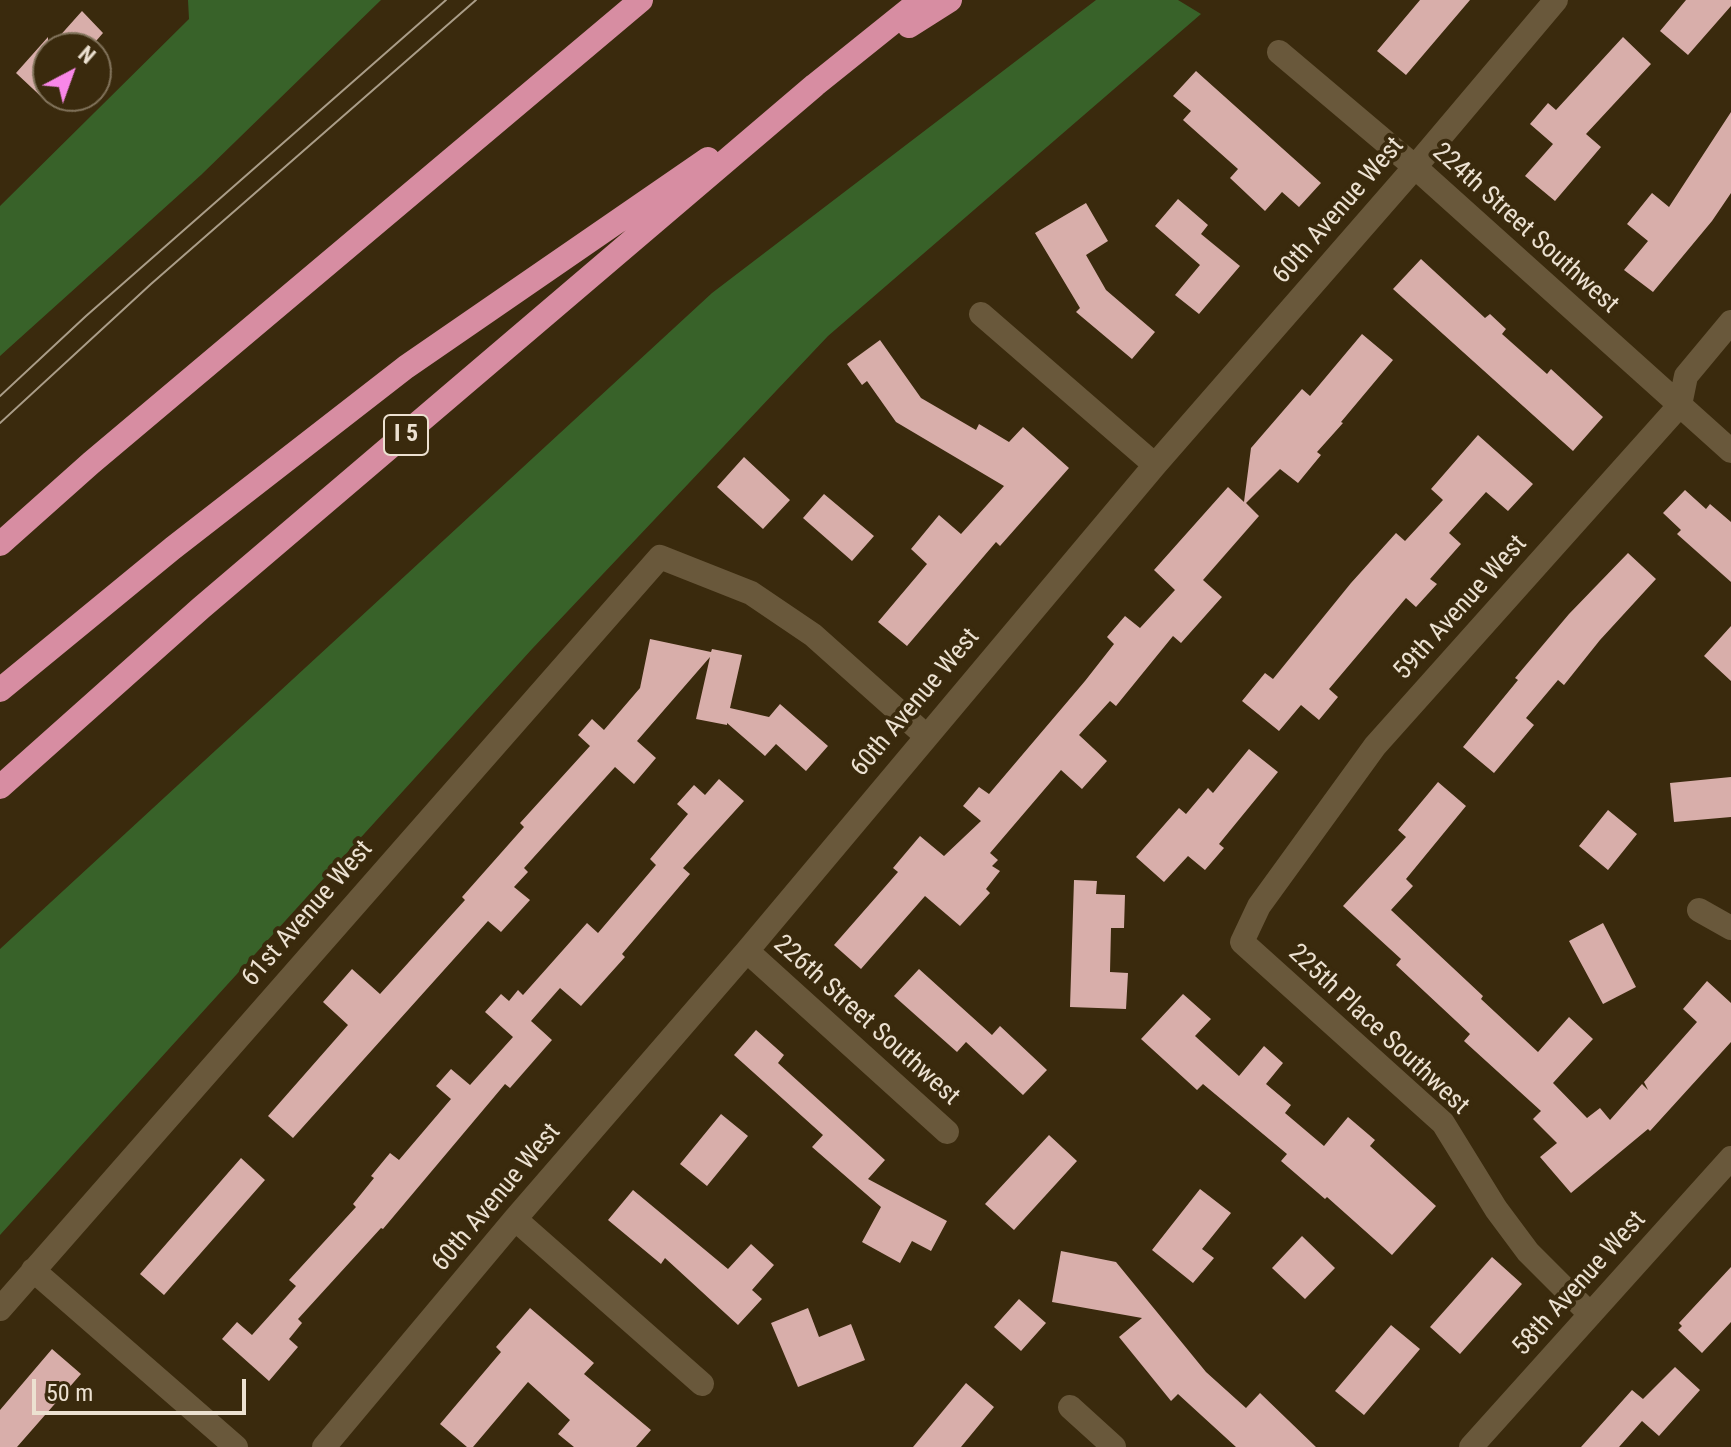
<!DOCTYPE html>
<style>
body{margin:0}
#map{position:relative;width:1731px;height:1447px;overflow:hidden;background:#3a2a0d;font-family:"Roboto Condensed",sans-serif}
canvas{display:block}
.north{position:absolute;left:32px;top:32px;width:80px;height:80px;box-sizing:border-box;background:#3a2a0d;border:2px solid #81735b;border-radius:50%;rotate:41deg;font-size:22px;font-weight:700;line-height:32px;text-align:center;color:#ece1d1}
.north::after{content:'';display:block;margin:auto;width:28px;height:36px;background:#f987e8;clip-path:polygon(50% 0,100% 100%,50% 72%,0 100%)}
.scale{position:absolute;left:32px;top:1379px;width:214px;height:36px;box-sizing:border-box;border:4px solid #ece1d1;border-top:0;padding-left:10px;font-size:24px;line-height:28px;white-space:nowrap;color:#ece1d1;-webkit-text-stroke:6px #3a2a0d;paint-order:stroke}
</style>
<div id="map">
<canvas width="1731" height="1447"></canvas>
<div class="north">N</div>
<div class="scale">50 m</div>
</div>
<script>
const g = document.querySelector('canvas').getContext('2d');
g.lineJoin = 'round';
function fill(path, color) { g.fillStyle = color; g.fill(path, 'evenodd'); }
function strokePath(path, color, width, dash) { g.strokeStyle = color; g.lineWidth = width; g.lineCap = dash ? 'butt' : 'round'; g.setLineDash(dash || []); g.stroke(path); }
function label(font, color, halo, rows, align = 'center') {
  g.font = font + ' "Roboto Condensed",sans-serif'; g.lineWidth = 8; g.setLineDash([]); g.textBaseline = 'middle'; g.strokeStyle = halo; g.fillStyle = color; for (const [text, x, y, turn = 0] of rows) {
    g.save(); g.translate(x, y); g.rotate((+turn || 0) * Math.PI / 180); g.textAlign = isNaN(turn) ? turn : align; if (halo) g.strokeText(text, 0, 0); g.fillText(text, 0, 0); g.restore();
  }
}
const forest = new Path2D(`
 M188,0H381L201,175L0,356V206L189,19Z
 M1096,0H1178L1201,14L828,336L532,649L0,1235V949L712,293Z`);
const building = new Path2D(`
 M1420,0H1470L1406,75L1377,51Z
 M1686,0H1731V6L1688,55L1660,31Z
 M82,11L103,33L90,48H49Z
 M48,37V103L16,73Z
 M1623,37L1651,64L1586,134L1601,147L1555,201L1525,176L1553,144L1530,124L1548,103L1556,110Z
 M1196,71L1321,183L1299,207L1282,192L1265,211L1230,178L1238,169L1183,120L1191,111L1173,96Z
 M1731,112V193L1712,221L1653,292L1624,270L1648,241L1627,224L1652,193L1669,207Z
 M1178,199L1208,225L1201,234L1240,266L1199,314L1175,295L1200,265L1155,226Z
 M1086,203L1108,241L1086,255L1106,290L1155,332L1132,359L1076,312L1080,308L1035,233Z
 M1421,259L1485,318L1490,314L1506,329L1502,334L1547,374L1551,369L1603,417L1573,451L1393,289Z
 M1362,334L1393,360L1341,422L1343,423L1317,452L1321,455L1298,483L1280,469L1246,503L1259,516L1203,580L1222,597L1181,643L1173,636L1116,706L1110,701L1079,735L1107,761L1082,789L1061,770L990,853L998,860L992,866L1000,871L986,889L990,893L960,926L925,896L861,969L834,945L898,872L893,868L920,836L944,856L981,821L963,806L979,787L989,794L1085,681L1114,644L1107,637L1125,616L1140,628L1175,590L1154,570L1228,487L1244,502L1251,448L1302,389L1310,396Z
 M880,340L921,398L976,430L979,424L1009,442L1023,427L1069,468L1000,546L996,542L907,646L878,622L927,564L911,549L939,515L961,534L1004,486L896,422L867,381L862,385L847,364Z
 M1478,435L1533,484L1508,511L1486,492L1449,533L1461,544L1430,579L1437,584L1416,607L1406,598L1329,689L1338,697L1319,720L1301,705L1279,731L1242,701L1265,673L1273,679L1351,583L1396,533L1405,541L1443,500L1431,489Z
 M744,457L790,500L763,529L717,487Z
 M1685,490L1706,509L1710,504L1731,522V582L1677,534L1681,530L1663,513Z
 M824,494L874,536L852,561L803,518Z
 M1628,553L1656,579L1600,640L1564,685L1558,680L1526,718L1534,725L1494,773L1463,747L1518,680L1515,678L1569,614Z
 M1731,626V681L1704,656Z
 M650,639L711,652L712,649L742,655L730,708L769,717L780,704L828,746L806,771L776,744L765,756L727,723V725L696,719L710,657L637,741L656,758L634,784L615,767L524,868L528,872L514,887L530,900L501,932L488,921L293,1138L268,1116L348,1025L323,1002L352,969L380,994L465,900L462,897L524,827L520,823L590,746L578,735L592,719L604,730L640,688Z
 M1249,749L1278,772L1219,844L1224,848L1205,870L1188,856L1164,882L1136,857L1179,808L1186,814L1208,788L1213,793Z
 M1731,777V817L1674,822L1670,783Z
 M719,779L744,801L683,868L690,874L622,954L625,957L581,1006L560,988L531,1021L552,1040L510,1088L505,1084L383,1229L381,1228L298,1319L302,1323L289,1339L298,1347L269,1381L222,1339L237,1322L252,1335L296,1286L289,1280L356,1207L353,1204L374,1178L371,1176L390,1153L399,1160L451,1099L436,1086L451,1069L470,1085L513,1037L485,1012L501,994L509,1001L518,990L523,995L587,923L598,933L656,865L650,859L688,814L677,804L694,785L705,795Z
 M1438,782L1466,806L1406,879L1413,886L1391,910L1483,996L1481,999L1538,1052L1569,1017L1593,1039L1553,1083L1587,1118L1600,1108L1610,1120L1642,1084L1648,1090L1644,1082L1697,1022L1683,1009L1707,981L1731,1003V1042L1650,1131L1648,1129L1571,1193L1540,1157L1557,1143L1533,1119L1541,1111L1464,1041L1470,1034L1396,965L1401,959L1343,906L1406,837L1398,830Z
 M1608,810L1637,834L1608,870L1579,846Z
 M1074,880L1097,881L1096,894L1125,895L1124,928H1111L1110,972L1128,973L1126,1009L1070,1007Z
 M1603,923L1636,987L1603,1004L1569,941Z
 M919,969L992,1035L1000,1026L1047,1070L1023,1095L966,1042L957,1052L894,996Z
 M1183,994L1211,1019L1195,1036L1239,1076L1264,1046L1283,1063L1266,1084L1291,1105L1285,1113L1324,1146L1348,1117L1375,1140L1370,1146L1436,1206L1392,1255L1327,1197L1325,1199L1281,1161L1287,1154L1203,1084L1197,1090L1141,1039Z
 M756,1030L784,1055L778,1063L885,1160L868,1179L947,1221L931,1251L912,1241L900,1263L862,1242L881,1207L812,1147L823,1135L734,1055Z
 M721,1114L748,1136L707,1186L680,1164Z
 M1049,1135L1077,1161L1014,1230L985,1204Z
 M241,1158L265,1180L164,1295L140,1274Z
 M1200,1189L1231,1213L1202,1249L1214,1258L1193,1283L1152,1250Z
 M633,1190L728,1269L751,1244L774,1265L752,1290L762,1299L738,1325L665,1258L661,1264L608,1220Z
 M1302,1236L1335,1268L1305,1299L1272,1268Z
 M1061,1251L1116,1262L1206,1372L1246,1408L1260,1393L1316,1447H1236L1178,1394L1171,1401L1119,1337L1142,1318L1052,1302Z
 M1492,1257L1522,1284L1460,1354L1430,1327Z
 M1731,1267V1322L1702,1353L1678,1330L1682,1326L1679,1323Z
 M1019,1299L1046,1323L1021,1351L994,1327Z
 M530,1308L594,1363L584,1374L651,1430L636,1447H574L558,1434L570,1420L528,1382L473,1447H467L440,1424L501,1352L496,1347Z
 M808,1308L819,1337L851,1324L865,1360L798,1387L771,1323Z
 M1391,1325L1420,1349L1364,1415L1335,1391Z
 M52,1349L81,1374L17,1447H0V1410Z
 M1675,1367L1700,1390L1659,1436L1642,1421L1619,1447H1581L1632,1390L1643,1399Z
 M966,1383L994,1407L961,1447H913Z`);
const minor = new Path2D(`
 M1279,52L1415,167L1731,451
 M981,314L1155,465
 M1699,910L1731,928
 M747,951L947,1132
 M515,1219L702,1384
 M33,1270L236,1447
 M0,1309L660,557L751,593L813,635L925,735
 M1590,1314L1528,1252L1496,1209L1443,1123L1242,942L1259,906L1375,746L1680,405L1686,376L1731,322
 M1070,1407L1114,1447
 M324,1447L515,1219L747,951L1155,465L1415,167L1556,0
 M1471,1447L1731,1158`);
const highway = new Path2D(`
 M909,26L950,0
 M0,544L91,463L641,0
 M0,690L173,548L406,367L708,159
 M0,787L201,608L815,85L921,0`);
const tram = new Path2D(`
 M0,396L86,316L446,0
 M0,423L151,284L476,0`);
const shields = [
 [406,435,44]
];
const shieldNames = [
 ["I 5",406,435]
];
const streetNames = [
 ["60th Avenue West",1339,211,-49],
 ["224th Street Southwest",1525,229,42],
 ["59th Avenue West",1461,608,-48],
 ["60th Avenue West",916,703,-50],
 ["61st Avenue West",308,914,-49],
 ["226th Street Southwest",866,1021,42],
 ["225th Place Southwest",1378,1030,43],
 ["60th Avenue West",497,1198,-50],
 ["58th Avenue West",1580,1284,-48]
];
fill(forest, '#386229');
fill(building, '#d8aeaa');
strokePath(minor, '#69583b', 24);
strokePath(highway, '#d78da2', 24);
strokePath(tram, '#aa9d88', 2);
for (const [x, y, w] of shields) { const box = new Path2D(); box.roundRect(x - w / 2, y - 20, w, 40, 6); g.fillStyle = '#3a2a0d'; g.fill(box); strokePath(box, '#ece1d1', 2); }
label('bold 24px', '#ece1d1', null, shieldNames);
label('26px', '#ece1d1', '#3a2a0d', streetNames);
</script>
